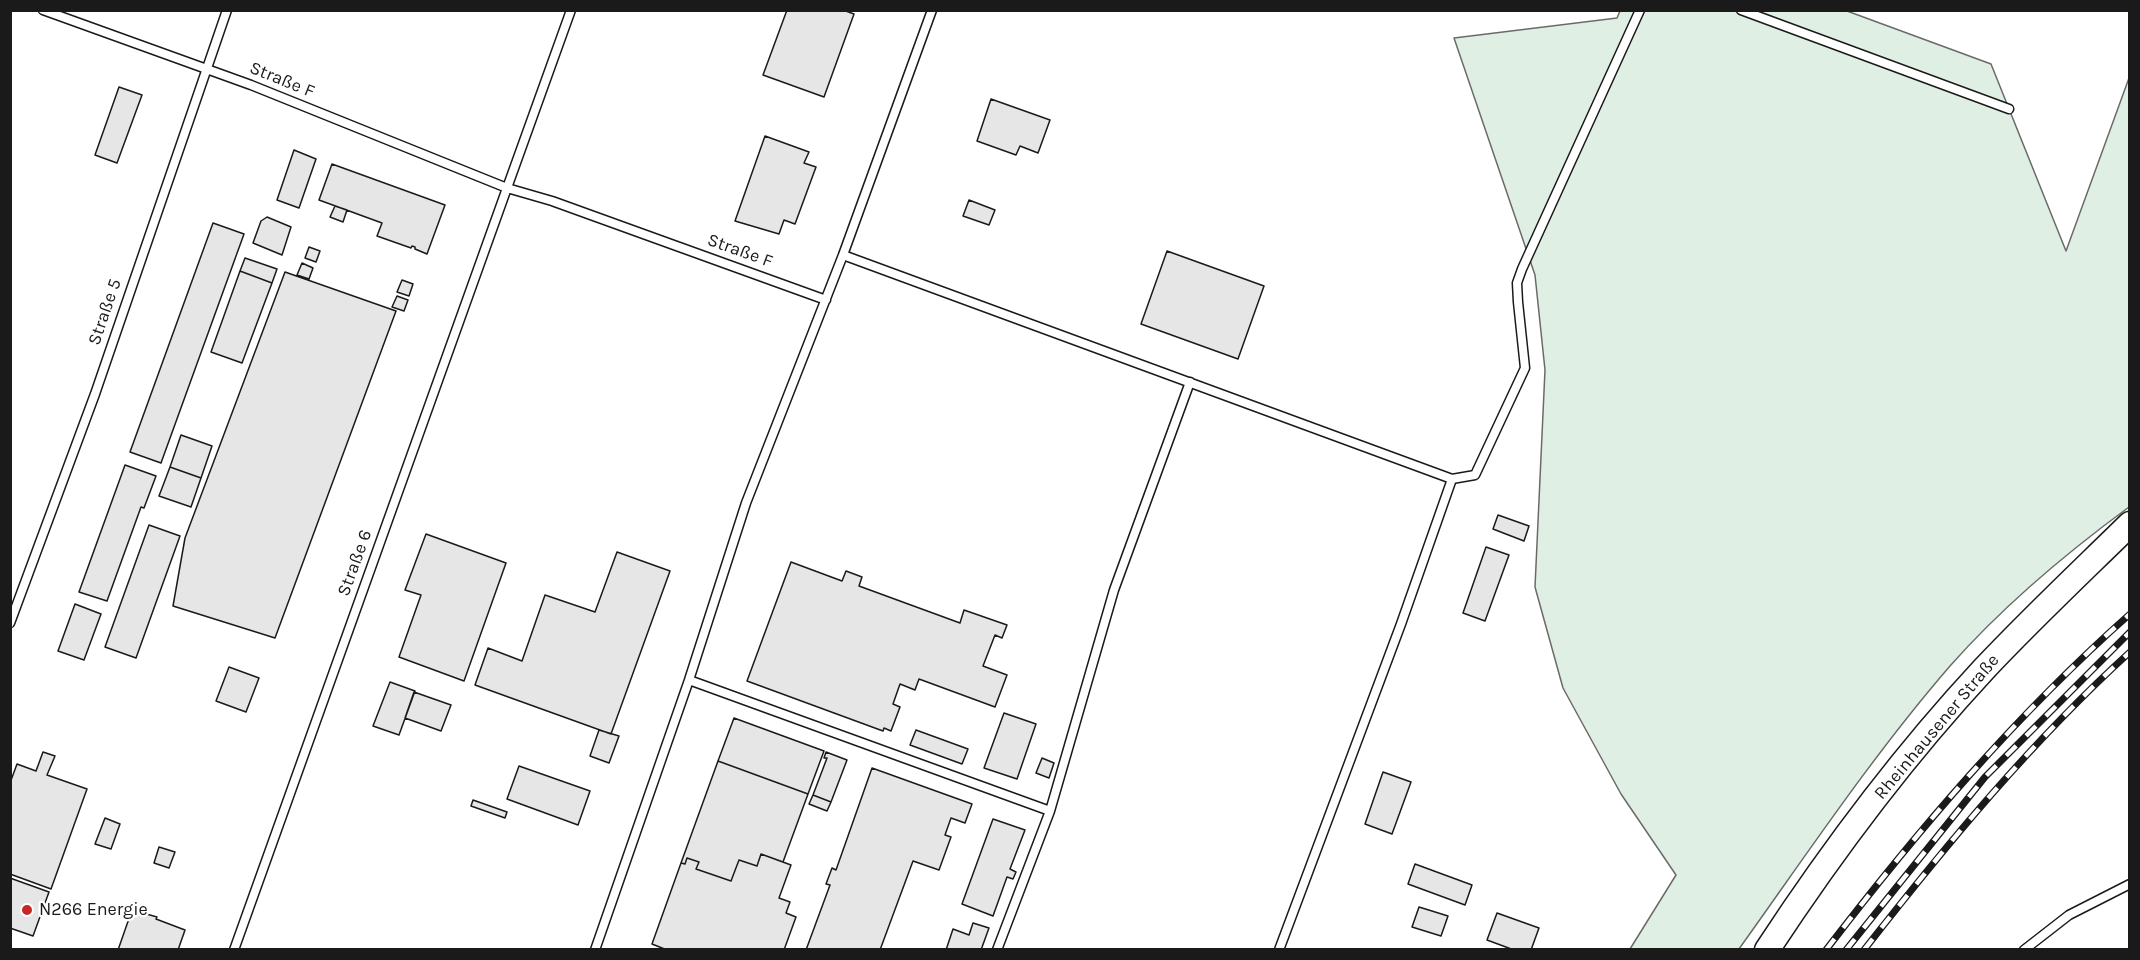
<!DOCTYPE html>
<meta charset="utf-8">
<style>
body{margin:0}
#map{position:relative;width:2140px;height:960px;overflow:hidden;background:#fff;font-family:Karla,sans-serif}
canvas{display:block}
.frame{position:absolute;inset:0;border:12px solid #1a1a1a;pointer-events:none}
</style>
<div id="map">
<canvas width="2140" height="960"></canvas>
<div class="frame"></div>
</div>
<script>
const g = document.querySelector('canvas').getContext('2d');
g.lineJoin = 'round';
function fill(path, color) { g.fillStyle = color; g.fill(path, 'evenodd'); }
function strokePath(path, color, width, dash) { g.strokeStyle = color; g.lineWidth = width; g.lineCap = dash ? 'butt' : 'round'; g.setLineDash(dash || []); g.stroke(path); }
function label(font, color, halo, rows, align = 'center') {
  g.font = font + ' Karla,sans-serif'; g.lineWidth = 4.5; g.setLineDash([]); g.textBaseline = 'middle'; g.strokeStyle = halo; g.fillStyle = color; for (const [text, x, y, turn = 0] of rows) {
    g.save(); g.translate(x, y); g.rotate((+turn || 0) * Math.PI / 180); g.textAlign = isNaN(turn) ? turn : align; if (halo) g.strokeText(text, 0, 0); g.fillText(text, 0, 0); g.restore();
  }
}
const green = new Path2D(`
 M1620,11H1847L1991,64L2066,251L2129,78V507C2065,554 2003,606 1950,666C1873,755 1807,854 1739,949H1630L1676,875L1621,794L1563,688L1535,587L1545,370L1535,275L1454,38L1617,18Z`);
const building = new Path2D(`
 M787,10H843L854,14L824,97L763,75Z
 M119,87L142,95L117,163L95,155Z
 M991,99L1050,120L1038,153L1020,146L1016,155L977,141Z
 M765,136L809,152L804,163L816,167L795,224L784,220L779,234L735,221Z
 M294,150L316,159L299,208L277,200Z
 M332,164L445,205L427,254L415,249V247L412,246L411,248L377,236L382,223L319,200Z
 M969,200L995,210L989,225L963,216Z
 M335,206L347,210L343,222L330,217Z
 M267,217L291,227L282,255L253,243L261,221Z
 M213,223L244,234L161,463L130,452Z
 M309,247L320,251L316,262L305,258Z
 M1167,251L1264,286L1238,359L1141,324Z
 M245,258L277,269L272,283L240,271Z
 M302,263L313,268L309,279L297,275Z
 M240,271L272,283L242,363L211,352Z
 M285,272L396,311L275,638L173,606L185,538Z
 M402,280L413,284L409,296L397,292Z
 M397,296L408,300L404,311L392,307Z
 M181,435L212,446L201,478L170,467Z
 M125,465L156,476L144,508L141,507L107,601L79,592Z
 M170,467L201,478L191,507L159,496Z
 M1498,515L1529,526L1524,541L1493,529Z
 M149,525L180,536L136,658L105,647Z
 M426,534L506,563L464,681L399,657L421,595L405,590Z
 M1486,547L1509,555L1485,621L1463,613Z
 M617,552L670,571L611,734L475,685L488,648L522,661L545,595L595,612Z
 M791,562L842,581L846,571L862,577L859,586L960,623L964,610L1007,625L1002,638L995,635L983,666L1007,675L995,707L919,679L915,690L900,684L893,704L900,707L891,731L884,728L883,731L747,681Z
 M75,604L101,614L84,660L58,651Z
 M229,667L259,678L246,712L216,701Z
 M390,682L415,691L399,735L373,726Z
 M414,692L451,705L441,731L405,718Z
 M1004,713L1036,724L1017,779L984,768Z
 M734,718L824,751L808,794L718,761Z
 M599,730L619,736L609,763L590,756Z
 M916,730L968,749L962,764L910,745Z
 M43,752L55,756L47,775L87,789L51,889L10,874V783L17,764L36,771Z
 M826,752L847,760L831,802L813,795L827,758H824Z
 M1042,758L1054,763L1049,778L1036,773Z
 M718,761L808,794L783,862L761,854L757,866L739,860L731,881L696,869L699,862L687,858L685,864L681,863Z
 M519,766L590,791L578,825L507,799Z
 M872,768L972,804L965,823L951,818L945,835L951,837L939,870L913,861L880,950H806L830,885L826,884L832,868L836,870Z
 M1383,772L1411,782L1392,834L1365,824Z
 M813,795L831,802L827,811L809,804Z
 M473,800L507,812L505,818L471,806Z
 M105,818L120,824L111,849L95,844Z
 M993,819L1025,830L1010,869L1016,872L1013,879L1007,877L993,916L962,904Z
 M159,847L175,852L169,868L154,863Z
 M761,854L791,865L779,898L790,902L786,913L796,917L784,950H667L652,944L681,863L685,864L687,858L699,862L696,869L731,881L739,860L757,866Z
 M1415,864L1472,885L1465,905L1408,884Z
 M10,878L49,892L33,936L10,928Z
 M1419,907L1448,916L1441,936L1412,927Z
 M132,910L157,917L156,919L185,930L178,950H118Z
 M1497,913L1539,928L1531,950H1514L1487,940Z
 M973,923L989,928L981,950H946L953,929L969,935Z`);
const lane = new Path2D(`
 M43,10L251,85L507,188L571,10
 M1741,10L2009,109
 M843,255L932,10
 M10,623L95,394L227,10
 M689,680L1050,811L997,950
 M1050,811L1114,590L1190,382
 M234,950L507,188L552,201L826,300
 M595,950L689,680L746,503L843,255L1452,479
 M1279,950L1401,624L1452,479L1475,475L1525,368L1518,302L1517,283L1522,269L1640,10
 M2024,950L2069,915L2130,884`);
const secondary = new Path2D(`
 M1767,950C1832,851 1904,755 1984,669C2031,619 2081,572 2130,524`);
const rail = new Path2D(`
 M1826,950C1918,830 2016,715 2130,614
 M1846,950L1985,777L2130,632
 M1864,950C1947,844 2031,742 2130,652`);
const markers = [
 [27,910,6,"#c62828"]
];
const streetNames = [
 ["Straße F",282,80,22],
 ["Straße F",740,251,20],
 ["Straße 5",105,312,-71],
 ["Straße 6",355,563,-70],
 ["Rheinhausener Straße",1937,727,-50]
];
const poiNames = [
 ["N266 Energie",39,910]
];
fill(green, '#e0efe3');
strokePath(green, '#6a6a6a', 1.5);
fill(building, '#e6e6e6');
strokePath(building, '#1a1a1a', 1.5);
strokePath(lane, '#1a1a1a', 11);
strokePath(secondary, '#1a1a1a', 27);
strokePath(lane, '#fff', 8);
strokePath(secondary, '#fff', 24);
strokePath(rail, '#1a1a1a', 7);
strokePath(rail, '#fff', 4.5, [14]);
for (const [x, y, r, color] of markers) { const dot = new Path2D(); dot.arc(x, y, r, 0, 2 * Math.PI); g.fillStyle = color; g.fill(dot); strokePath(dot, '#fff', 2); }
label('18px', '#1a1a1a', '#fff', streetNames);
label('18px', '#1a1a1a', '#fff', poiNames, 'left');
</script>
